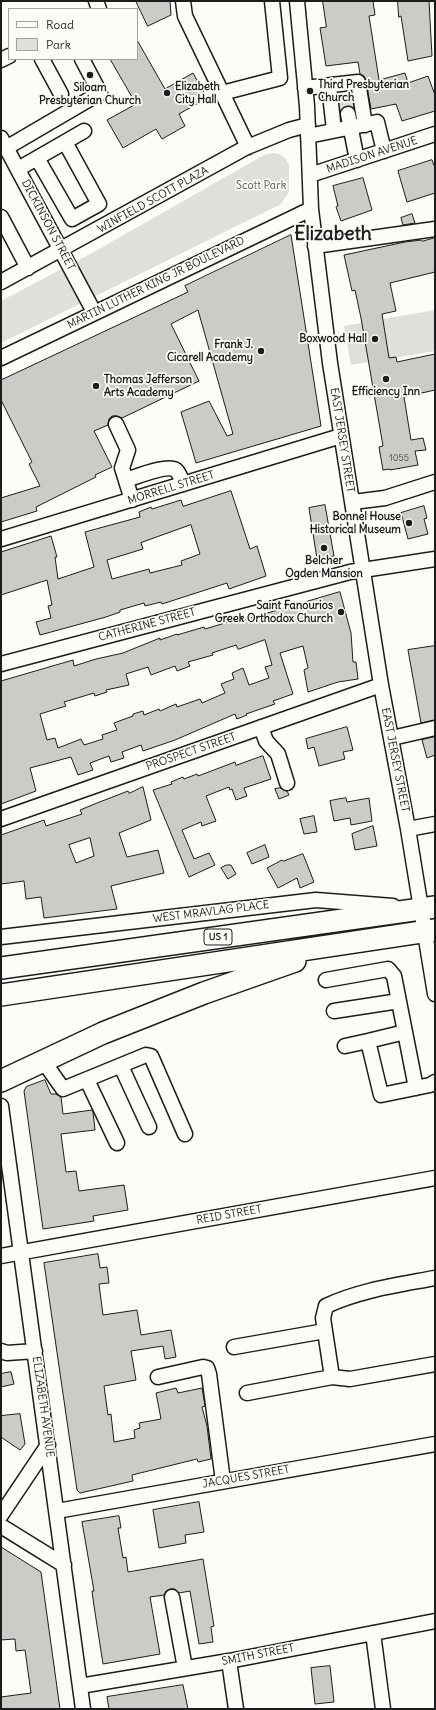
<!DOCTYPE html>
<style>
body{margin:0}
#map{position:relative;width:436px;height:1710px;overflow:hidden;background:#fdfcf7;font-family:Delius,sans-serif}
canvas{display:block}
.frame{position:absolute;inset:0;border:2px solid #1c1c1c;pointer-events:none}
.legend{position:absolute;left:8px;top:8px;width:130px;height:52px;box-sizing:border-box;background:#fdfcf7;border:1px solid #a3a29f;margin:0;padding:5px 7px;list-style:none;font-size:12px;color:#1c1c1c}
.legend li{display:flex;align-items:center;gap:8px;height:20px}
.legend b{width:20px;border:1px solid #a3a29f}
</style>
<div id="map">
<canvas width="436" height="1710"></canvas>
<div class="frame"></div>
<ul class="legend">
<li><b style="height:5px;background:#fdfcf7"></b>Road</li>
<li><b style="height:11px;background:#e0dfdb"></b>Park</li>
</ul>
</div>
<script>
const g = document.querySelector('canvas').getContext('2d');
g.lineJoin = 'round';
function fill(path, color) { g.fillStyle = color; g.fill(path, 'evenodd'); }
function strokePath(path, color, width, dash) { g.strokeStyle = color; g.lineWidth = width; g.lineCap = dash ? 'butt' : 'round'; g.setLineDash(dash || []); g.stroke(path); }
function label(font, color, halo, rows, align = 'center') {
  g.font = font + ' Delius,sans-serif'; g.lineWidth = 3.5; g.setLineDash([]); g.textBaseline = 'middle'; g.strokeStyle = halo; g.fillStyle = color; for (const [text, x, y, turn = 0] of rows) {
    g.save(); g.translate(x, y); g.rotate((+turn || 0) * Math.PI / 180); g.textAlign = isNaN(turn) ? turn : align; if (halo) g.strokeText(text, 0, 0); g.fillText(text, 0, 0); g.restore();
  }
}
const green = new Path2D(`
 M273,153L279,154L285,158L289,165V192L281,204L1,343V301L92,253L264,155Z
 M435,310V351L351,365L344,326Z`);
const building = new Path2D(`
 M136,1H170L171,15L148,26Z
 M323,1H373L375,15L369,16L379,80L405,73L408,83L428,76L435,95V111L402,121L396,104L371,109L366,81L364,76L360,74L358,62L326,66L320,28L326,27Z
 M398,1H429L432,56L408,61L401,16L399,17Z
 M137,40L165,89L193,73L207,98L179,114L185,126L162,139L156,129L123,148L107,120L136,104L110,59H137Z
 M351,95L354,108L346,106L340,111L339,97Z
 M432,160L435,168V193L407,202L398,171Z
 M363,178L372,210L341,221L336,207L338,206L333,186Z
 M412,214L415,223L403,225L401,218Z
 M291,235L321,426L196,463L181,412L209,401L227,436L233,434L198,310L171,324L199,381L122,418L117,416H112L109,419L108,425L94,431L112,467L95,475L96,477L36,507L37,511L1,522V498L40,486L29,464L32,462L1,400V380L188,292L185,286Z
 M435,238V272L390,283L396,311L382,314L389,358L396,357L397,362L435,354V390L404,397L411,440L423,438L426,450L415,451L418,465L390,470V469L383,470L379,447L383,446L361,318L355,290L352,291L344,255L405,242L421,240L422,241Z
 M231,491L250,549L257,546L266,576L229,589L227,583L162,604L161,602L145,606L144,603L120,610V612L106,617L40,635L36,622L51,618L48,606L52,605L47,580L1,595V552L51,536L57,557H55L58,579L94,567L85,532L140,517L139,512L151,507L152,509L181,500L183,506ZM191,525L200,554L181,561L182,565L150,573L149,569L112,579L107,560L143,549L141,543Z
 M325,505L334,556L317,559L309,508Z
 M424,506L427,518L424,519L428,534L408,539L401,513Z
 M340,592L351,633L353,662H356L358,679L338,682L308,692L304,670L308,668L303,646L280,653L293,694L273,701L275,704L246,714L247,715L237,719L235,714L175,740L143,751L141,745L122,752L124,758L111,762L109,756L90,763L93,770L78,775L71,757L30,768L36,791L1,804V681L73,660L74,666L96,659L123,653L160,638V640L177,634V635L204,627L205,629L238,619L239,621ZM265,640L272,665L265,667L269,678L249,685L243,668L232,673L234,679L221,684L225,693L202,703L200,699L177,707L176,704L160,711L159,709L144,715L143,711L133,714V716L114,723L117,730L102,735L103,739L84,745L81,739L58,748L55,738L47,740L40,714L66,706L64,702L94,693L95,696L107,692L106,690L129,685L126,674L148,667L151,675L175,666L177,671L190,666L188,662L213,655L212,653L236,645L238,649Z
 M435,646V720L421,723L408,650Z
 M347,727L353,750L343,752L345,759L319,766L314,747L308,749L306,739Z
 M435,737V755L427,758L422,740Z
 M263,756L271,779L244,788L247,796L236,800L232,789L230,790L229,787L206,796L216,821L202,826L201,822L182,830L194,859L209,853L215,865L189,877L153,790L172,784L171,782L183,777L184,779L197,774L198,776L235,762L236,765Z
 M143,787L151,820L119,833L127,857L158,850L164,873L111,886L117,909L44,918L41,897L26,899L24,881L1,884V835L44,820L46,826L82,814L80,810L97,803L128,791L129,793ZM90,838L94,856L76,863L69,845Z
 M280,788L287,791L289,795L279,799L275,789Z
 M346,798L347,802L369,798L372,821L351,825L350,818L334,821L330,801Z
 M314,816L317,832L304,834L300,819Z
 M373,826L377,846L355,850L352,834Z
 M265,845L269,857L252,864L247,853Z
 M303,854L314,882L300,888L297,878L278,888L267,868L282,860L283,861Z
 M227,865H231L236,874L228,879L221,868Z
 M45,1080L51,1094H56L61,1097L63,1114L92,1110L93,1112L95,1130L61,1134L66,1172L76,1171L79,1191L124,1185L128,1210L93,1216L94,1221L43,1229L24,1091L26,1087Z
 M98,1254L100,1268L107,1267L109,1283L99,1284L103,1315L137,1310L141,1335L171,1330L176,1357L165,1359L163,1346L131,1351L136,1380L104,1386L108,1415L111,1414L114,1442L135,1438L134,1430L140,1428L139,1423L161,1419L156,1393L176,1388L178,1393L202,1388L205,1406L202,1407L207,1426L211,1459L198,1462L197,1459L132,1475L133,1481L80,1493L77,1490L44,1263Z
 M11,1372L14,1384L1,1387V1374Z
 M20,1414L25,1444L20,1450L1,1437V1416Z
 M199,1502L204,1532L185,1535L186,1543L159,1548L153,1510Z
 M119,1516L121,1528H118L123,1558L126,1557L128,1572L203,1559L214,1626L211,1627L213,1642L199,1644L190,1591L179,1593L175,1589H170L166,1591L164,1595L150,1597L160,1654L103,1664L94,1606L92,1591H94L82,1522Z
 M1,1547L41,1572L60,1709H1V1697L31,1693L25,1650L16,1651L15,1639L1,1640Z
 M330,1666L334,1702L315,1704L311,1668Z
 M183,1685L188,1709H109L107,1697Z`);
const minorTunnel = new Path2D(`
 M344,96L348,114`);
const minor = new Path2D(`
 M96,1L99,9
 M183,1L185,16L248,147
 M297,1L307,106L311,209L330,363L381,685L408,829L435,994
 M42,59L61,94
 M1,60L9,56
 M329,86L334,130
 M305,88L358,82L365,125
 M222,93L280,78L272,1
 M348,114L357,160
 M308,136L377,122L384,151
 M1,138L94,312
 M6,148L100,93L82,59
 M37,158L72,219L99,204L65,142
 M18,169L84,131
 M310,175L435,134
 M1,217L28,268
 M315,246L435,229
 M1,282L245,148L289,130L308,125
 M1,358L311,209
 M116,424L128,450L122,468L132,500
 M126,480C136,477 167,464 176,470C180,474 181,479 183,484
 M353,502L385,498L435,482
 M1,539L341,436
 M1,664L350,572L435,559
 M261,727L266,741L278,754L287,783
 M392,738L435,728
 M1,819L381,685
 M408,829L435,824
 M1,937L316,900L393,906
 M326,980L388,969L394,976L405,1032L368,1041L381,1095L430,1085L435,1082
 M334,1011L399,1001
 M405,1032L416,1088
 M345,1046L368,1041
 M44,1062L63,1089L146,1055L151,1056L185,1134
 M121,1066L149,1127
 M87,1080L117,1143
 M1,1106L83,1709
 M1,1256L435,1178
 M234,1347L325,1331
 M1,1351L7,1353L35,1351
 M158,1377L203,1367L207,1368L209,1374L223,1481
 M332,1377L350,1379L435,1364
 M247,1393L332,1377L323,1318L326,1306C360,1290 398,1285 435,1278
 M57,1511L435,1444
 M1,1515L48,1445
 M1,1526L64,1565
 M172,1597L185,1668
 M373,1633L383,1709
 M229,1661L236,1709
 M80,1686L229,1661L435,1621`);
const highway = new Path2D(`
 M1,968L435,907
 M1,995L435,930
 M1,1081L103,1033L204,993L295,961`);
const markers = [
 [90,75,4,"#1c1c1c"],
 [310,91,4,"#1c1c1c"],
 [167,93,4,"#1c1c1c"],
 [375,339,4,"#1c1c1c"],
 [261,351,4,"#1c1c1c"],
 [386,379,4,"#1c1c1c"],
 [96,386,4,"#1c1c1c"],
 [409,523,4,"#1c1c1c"],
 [324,548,4,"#1c1c1c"],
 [341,612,4,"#1c1c1c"]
];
const numberNames = [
 ["1055",399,458]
];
const shields = [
 [218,937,28]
];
const shieldNames = [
 ["US 1",218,937]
];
const poiNames = [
 ["Third Presbyterian",318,85,"left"],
 ["Church",318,98,"left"],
 ["Elizabeth",175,87,"left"],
 ["City Hall",175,100,"left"],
 ["Siloam",90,88,"center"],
 ["Presbyterian Church",90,101,"center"],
 ["Boxwood Hall",367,339],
 ["Frank J.",253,345],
 ["Cicarell Academy",253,358],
 ["Thomas Jefferson",104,380,"left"],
 ["Arts Academy",104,393,"left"],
 ["Efficiency Inn",386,392,"center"],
 ["Bonnel House",401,517],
 ["Historical Museum",401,530],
 ["Belcher",324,561,"center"],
 ["Ogden Mansion",324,574,"center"],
 ["Saint Fanourios",333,606],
 ["Greek Orthodox Church",333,619]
];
const streetNames = [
 ["MADISON AVENUE",372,155,-18],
 ["WINFIELD SCOTT PLAZA",153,200,-29],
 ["DICKINSON STREET",48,225,62],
 ["MARTIN LUTHER KING JR BOULEVARD",156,283,-26],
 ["EAST JERSEY STREET",342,440,81],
 ["MORRELL STREET",171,488,-17],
 ["CATHERINE STREET",147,625,-15],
 ["PROSPECT STREET",191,752,-19],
 ["EAST JERSEY STREET",395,760,79],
 ["WEST MRAVLAG PLACE",211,912,-7],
 ["REID STREET",229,1215,-10],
 ["ELIZABETH AVENUE",43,1407,82],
 ["JACQUES STREET",246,1477,-10],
 ["SMITH STREET",258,1655,-11]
];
const parkNames = [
 ["Scott Park",261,186]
];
const townNames = [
 ["Elizabeth",333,235]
];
fill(green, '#e0dfdb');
fill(building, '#cccbc8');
strokePath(building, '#1c1c1c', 1);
strokePath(minorTunnel, '#dbdad6', 14, [14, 7]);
strokePath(minor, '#1c1c1c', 17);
strokePath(highway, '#1c1c1c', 24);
strokePath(minor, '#fdfcf7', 14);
strokePath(highway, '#fdfcf7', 21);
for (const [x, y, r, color] of markers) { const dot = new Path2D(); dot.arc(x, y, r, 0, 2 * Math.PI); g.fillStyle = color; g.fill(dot); strokePath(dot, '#fdfcf7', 1.5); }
label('9px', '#484847', null, numberNames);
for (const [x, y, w] of shields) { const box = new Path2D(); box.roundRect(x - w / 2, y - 8, w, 16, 3); g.fillStyle = '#fdfcf7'; g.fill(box); strokePath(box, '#1c1c1c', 1); }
label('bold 10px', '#1c1c1c', null, shieldNames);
label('bold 11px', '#1c1c1c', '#fdfcf7', poiNames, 'right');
label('11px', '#1c1c1c', '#fdfcf7', streetNames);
label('11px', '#575655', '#fdfcf7', parkNames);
label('bold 19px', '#1c1c1c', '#fdfcf7', townNames);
</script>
